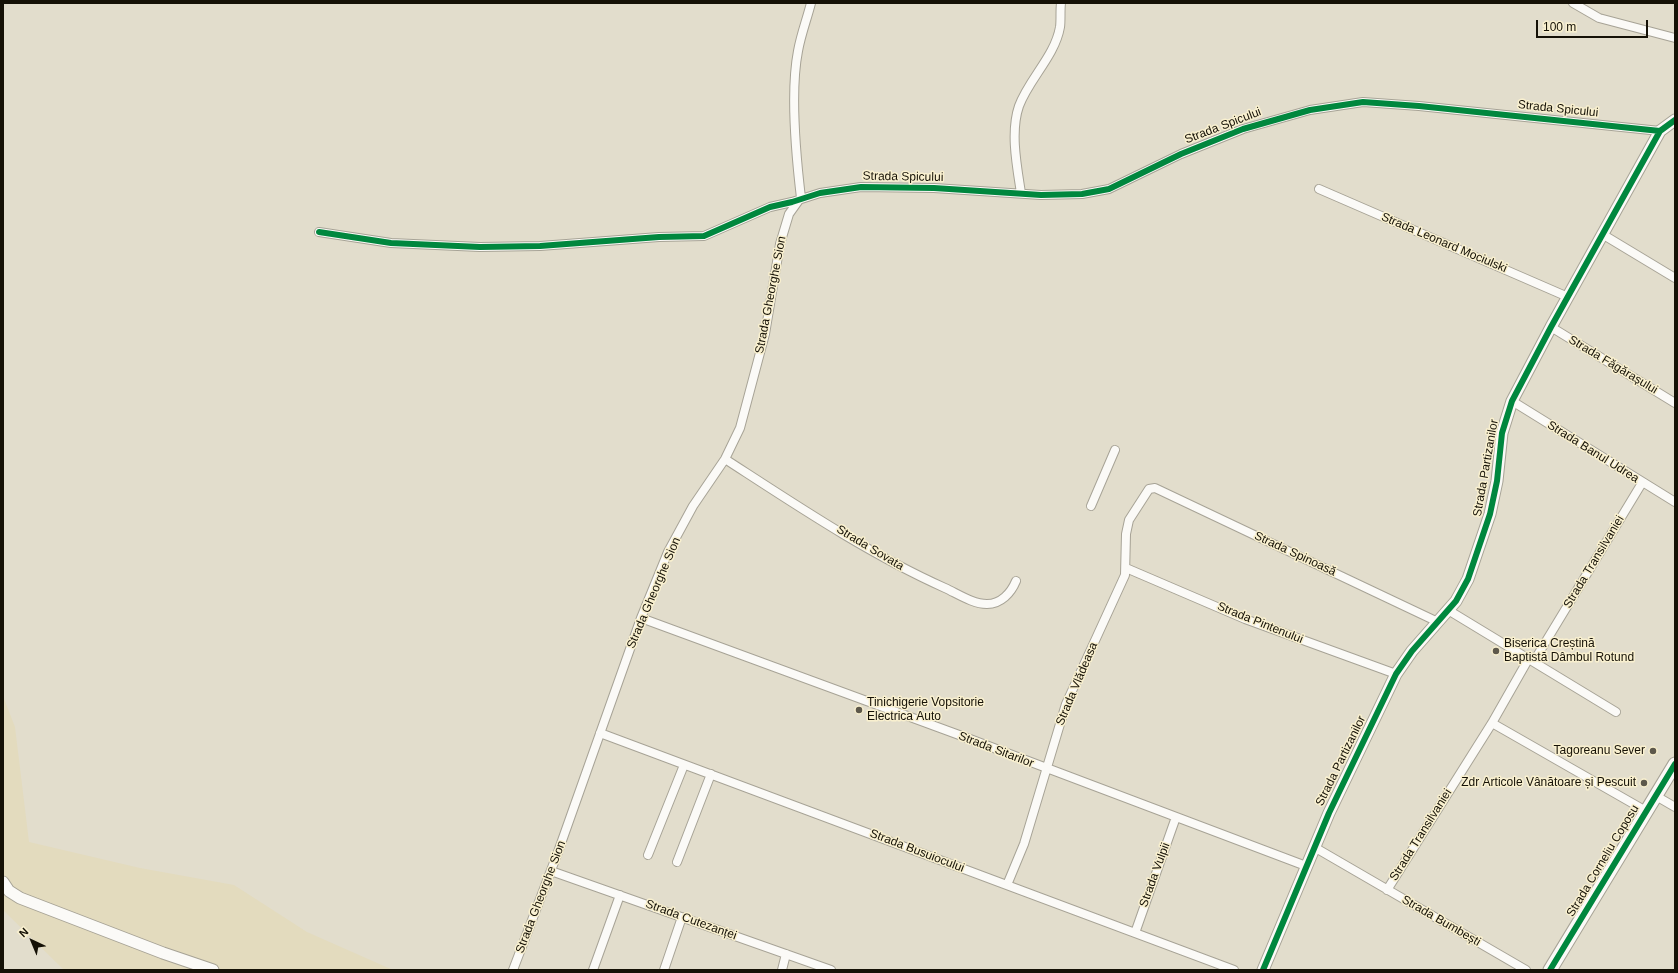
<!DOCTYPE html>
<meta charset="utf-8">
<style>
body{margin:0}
#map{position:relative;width:1678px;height:973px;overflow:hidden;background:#e2ddcc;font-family:Arial,sans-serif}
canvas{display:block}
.frame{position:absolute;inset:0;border:4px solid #151106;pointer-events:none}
.north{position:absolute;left:12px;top:921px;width:40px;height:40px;-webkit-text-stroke:3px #f9f0cf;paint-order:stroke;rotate:316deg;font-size:11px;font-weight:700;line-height:16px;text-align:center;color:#151106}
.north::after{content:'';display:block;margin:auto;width:14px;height:18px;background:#151106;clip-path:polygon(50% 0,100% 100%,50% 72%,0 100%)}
.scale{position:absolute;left:1536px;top:20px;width:112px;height:18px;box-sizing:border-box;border:2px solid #151106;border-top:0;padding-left:5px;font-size:12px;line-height:14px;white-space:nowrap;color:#151106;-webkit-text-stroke:3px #f9f0cf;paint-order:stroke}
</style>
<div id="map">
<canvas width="1678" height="973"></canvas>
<div class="frame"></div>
<div class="north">N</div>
<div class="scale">100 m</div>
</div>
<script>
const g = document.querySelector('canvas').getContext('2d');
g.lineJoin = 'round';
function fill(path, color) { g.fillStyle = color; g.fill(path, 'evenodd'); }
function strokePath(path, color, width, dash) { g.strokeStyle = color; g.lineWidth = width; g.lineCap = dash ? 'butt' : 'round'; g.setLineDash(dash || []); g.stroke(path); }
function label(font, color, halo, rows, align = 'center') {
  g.font = font + ' Arial,sans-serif'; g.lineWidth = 3; g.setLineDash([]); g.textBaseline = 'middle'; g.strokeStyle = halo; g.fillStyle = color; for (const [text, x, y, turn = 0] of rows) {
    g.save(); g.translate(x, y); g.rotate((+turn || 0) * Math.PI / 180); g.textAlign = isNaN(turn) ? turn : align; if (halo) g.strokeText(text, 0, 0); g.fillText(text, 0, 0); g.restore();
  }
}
const built = new Path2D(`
 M3,696L15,727L29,842L140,868L234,885L307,932L393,970H64L3,910Z`);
const street = new Path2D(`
 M1573,3L1599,18L1675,38
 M1319,189L1568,297
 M1021,193C1017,167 1010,132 1019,106C1029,79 1055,56 1060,27C1061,20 1060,11 1061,3
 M801,198C796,156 790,92 798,51C801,34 807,19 811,3
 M319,232L391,243L480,247L540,246L659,237L704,236L770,207L792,202L820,193L861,187L934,188L1041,195L1082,194L1109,189L1181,154L1243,129L1310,110L1363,102L1419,106L1660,131
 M1602,234L1675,278
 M1551,327L1675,403
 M1512,401L1675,502
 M725,459C796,505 867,553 945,588C958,594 973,604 987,604C1001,604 1011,593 1016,581
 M1091,506L1115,450
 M1126,568L1245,619L1396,674
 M1448,610L1616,712
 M641,618L970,739L1306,866
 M1534,661L1642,483
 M1492,723L1646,811
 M600,733L1234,970
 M1656,796L1675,807
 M1314,847L1526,970
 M648,855L684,765
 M677,862L711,774
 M551,871L831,970
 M1007,885L1024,844L1066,704L1125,575L1126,534L1129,520L1149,489L1155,488L1438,622
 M1387,890L1492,723L1529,658
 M1135,933L1176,817
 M513,970L558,852L641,618L668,552L693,506L725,459L740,428L765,334L780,244L789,214L799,200
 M593,970L620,895
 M664,970L682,917
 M782,970L786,954`);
const secondary = new Path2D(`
 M3,882L9,891L20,898L163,953L213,970
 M1263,970L1329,813L1396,674L1412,651L1456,601L1468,579L1490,514L1497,481L1502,433L1512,401L1551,327L1660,131L1675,120`);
const primary = new Path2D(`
 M1550,970L1675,764`);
const cycleway = new Path2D(`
 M319,232L391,243L480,247L540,246L659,237L704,236L770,207L792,202L820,193L861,187L934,188L1041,195L1082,194L1109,189L1181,154L1243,129L1310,110L1363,102L1419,106L1660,131
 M1263,970L1329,813L1396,674L1412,651L1456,601L1468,579L1490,514L1497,481L1502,433L1512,401L1551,327L1660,131L1675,120
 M1550,970L1675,764`);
const markers = [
 [1496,651,4,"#5d584b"],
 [859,710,4,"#5d584b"],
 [1653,751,4,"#5d584b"],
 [1644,783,4,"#5d584b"]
];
const streetNames = [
 ["Strada Spicului",1558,109,6],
 ["Strada Spicului",1223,126,-21],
 ["Strada Spicului",903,177,1],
 ["Strada Leonard Mociulski",1444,243,23],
 ["Strada Gheorghe Sion",771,295,-79],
 ["Strada Făgărașului",1613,365,31],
 ["Strada Banul Udrea",1593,452,32],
 ["Strada Partizanilor",1486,468,-80],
 ["Strada Sovata",870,548,31],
 ["Strada Spinoasă",1295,554,25],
 ["Strada Transilvaniei",1594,562,-59],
 ["Strada Gheorghe Sion",654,593,-67],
 ["Strada Pintenului",1260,623,22],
 ["Strada Vlădeasa",1077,684,-67],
 ["Strada Sitarilor",996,750,21],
 ["Strada Partizanilor",1341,761,-64],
 ["Strada Transilvaniei",1421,835,-58],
 ["Strada Busuiocului",917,851,21],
 ["Strada Corneliu Coposu",1603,861,-59],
 ["Strada Vulpii",1155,875,-70],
 ["Strada Gheorghe Sion",541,897,-69],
 ["Strada Cutezanței",691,920,20],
 ["Strada Bumbești",1441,921,30]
];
const poiNames = [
 ["Biserica Creștină",1504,644],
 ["Baptistă Dâmbul Rotund",1504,658],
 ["Tinichigerie Vopsitorie",867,703],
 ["Electrica Auto",867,717],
 ["Tagoreanu Sever",1645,751,"right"],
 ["Zdr Articole Vânătoare și Pescuit",1636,783,"right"]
];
fill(built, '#e3dbbe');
strokePath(street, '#a7a396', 10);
strokePath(secondary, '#a7a396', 13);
strokePath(primary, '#a7a396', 15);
strokePath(street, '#fbfaf7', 8);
strokePath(secondary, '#fbfaf7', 11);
strokePath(primary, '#fbfaf7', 13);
strokePath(cycleway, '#00873e', 6);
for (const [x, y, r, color] of markers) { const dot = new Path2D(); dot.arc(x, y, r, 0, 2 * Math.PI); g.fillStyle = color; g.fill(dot); strokePath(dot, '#f9f0cf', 1.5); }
label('12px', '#151106', '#f9f0cf', streetNames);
label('12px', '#151106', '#f9f0cf', poiNames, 'left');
</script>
